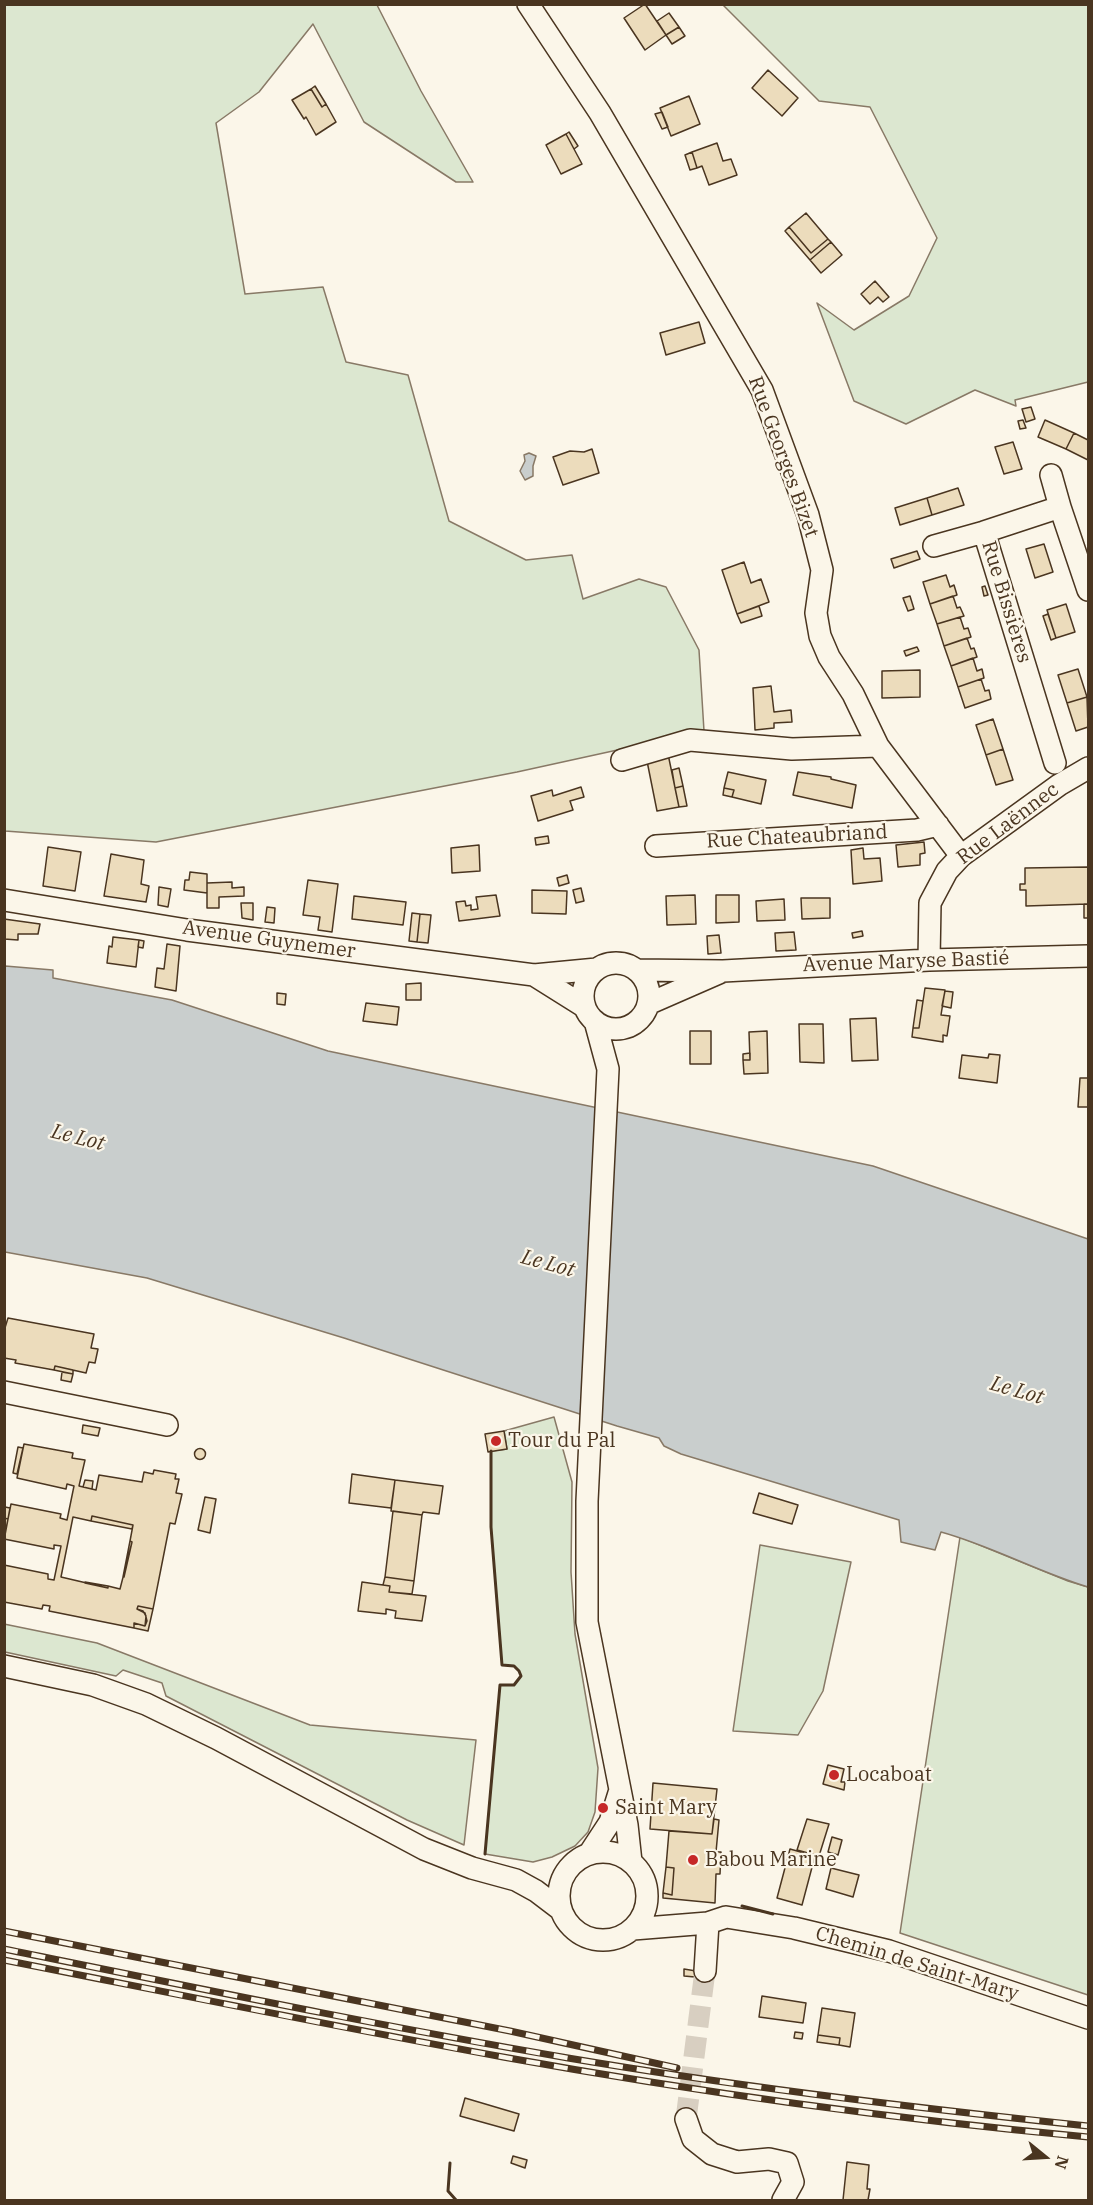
<!DOCTYPE html>
<meta charset="utf-8">
<style>
body{margin:0}
#map{position:relative;width:1093px;height:2205px;overflow:hidden;background:#fbf6e9;font-family:"IBM Plex Serif",serif}
canvas{display:block}
.frame{position:absolute;inset:0;border:6px solid #4a3520;pointer-events:none}
.north{position:absolute;left:1015px;top:2127px;width:60px;height:60px;-webkit-text-stroke:4px #fbf6e9;paint-order:stroke;rotate:108deg;font-size:16px;font-weight:700;line-height:24px;text-align:center;color:#4a3520}
.north::after{content:'';display:block;margin:auto;width:21px;height:27px;background:#4a3520;clip-path:polygon(50% 0,100% 100%,50% 72%,0 100%)}
</style>
<div id="map">
<canvas width="1093" height="2205"></canvas>
<div class="frame"></div>
<div class="north">N</div>
</div>
<script>
const g = document.querySelector('canvas').getContext('2d');
g.lineJoin = 'round';
function fill(path, color) { g.fillStyle = color; g.fill(path, 'evenodd'); }
function strokePath(path, color, width, dash) { g.strokeStyle = color; g.lineWidth = width; g.lineCap = dash ? 'butt' : 'round'; g.setLineDash(dash || []); g.stroke(path); }
function label(font, color, halo, rows, align = 'center') {
  g.font = font + ' "IBM Plex Serif",serif'; g.lineWidth = 4.5; g.setLineDash([]); g.textBaseline = 'middle'; g.strokeStyle = halo; g.fillStyle = color; for (const [text, x, y, turn = 0] of rows) {
    g.save(); g.translate(x, y); g.rotate((+turn || 0) * Math.PI / 180); g.textAlign = isNaN(turn) ? turn : align; if (halo) g.strokeText(text, 0, 0); g.fillText(text, 0, 0); g.restore();
  }
}
const green = new Path2D(`
 M5,5H377L421,91L473,182H456L364,122L313,24L259,92L216,123L245,294L323,287L346,362L408,375L449,521L526,560L572,555L583,599L639,579L666,587L699,650L704,731L517,772L156,842L5,831Z
 M723,5H1088V382L1015,400L1016,406L975,390L906,424L854,401L817,303L854,330L909,296L937,238L870,107L819,101Z
 M554,1417L572,1482L571,1572L575,1634L598,1768L595,1812L588,1832L575,1846L552,1857L533,1862L485,1854L500,1685H514L521,1676L519,1671L514,1666L502,1665L491,1527V1451L507,1449L504,1431Z
 M960,1537L1068,1581L1088,1587V1995L900,1933Z
 M760,1545L851,1562L823,1691L798,1735L733,1731Z
 M4,1624L97,1643L310,1725L476,1740L464,1845L407,1820L166,1696L162,1683L123,1670L116,1676L5,1652Z`);
const water = new Path2D(`
 M529,453L536,456L533,466V476L525,480L520,471L525,461L524,455Z
 M5,966L53,970V978L172,1000L328,1051L873,1166L1088,1239V1587C1038,1572 992,1546 941,1532L935,1550L901,1542L899,1520L681,1454L664,1446L659,1438L617,1426L344,1338L147,1278L5,1252Z`);
const building = new Path2D(`
 M645,4L666,35L645,50L624,18Z
 M669,13L679,27L666,35L657,21Z
 M679,27L685,36L672,44L666,35Z
 M768,70L798,98L782,116L752,88Z
 M315,86L326,104L322,107L311,89Z
 M311,89L322,107L326,104L336,122L316,135L306,117L304,119L292,100Z
 M689,96L700,124L671,136L660,108Z
 M662,112L668,127L662,129L655,114Z
 M569,132L578,146L574,149L566,134Z
 M566,134L582,164L561,174L546,145Z
 M717,143L723,161L731,159L737,175L709,185L702,166L697,168L692,152Z
 M692,152L697,168L690,170L685,155Z
 M806,213L828,239L811,253L789,227Z
 M789,227L811,253L828,239L831,242L810,260L785,231Z
 M831,242L842,255L821,273L810,260Z
 M875,281L889,297L883,302L878,297L870,304L861,294Z
 M699,322L705,343L666,355L660,333Z
 M1031,407L1035,419L1026,422L1022,409Z
 M1023,420L1026,428L1020,429L1018,421Z
 M1045,420L1074,433L1066,449L1038,437Z
 M1074,433L1088,440V460L1066,449Z
 M1013,442L1022,469L1004,474L995,447Z
 M592,449L599,473L563,485L553,457L570,451L584,452Z
 M958,488L964,505L932,515L927,498Z
 M927,498L932,515L900,525L895,508Z
 M1044,544L1053,572L1035,578L1026,549Z
 M917,551L920,559L894,568L891,559Z
 M744,562L751,583L761,579L769,602L737,614L722,570Z
 M946,575L950,587L954,585L957,595L930,604L923,582Z
 M985,586L988,595L984,596L982,587Z
 M910,596L914,609L908,611L903,598Z
 M953,596L957,608L960,607L964,616L937,624L930,604Z
 M1066,604L1075,632L1056,638L1047,610Z
 M759,606L762,616L741,623L737,614Z
 M1048,614L1056,638L1051,640L1043,616Z
 M960,617L964,629L968,628L971,637L944,646L937,624Z
 M967,638L971,649L974,648L977,657L951,666L944,646Z
 M917,647L919,651L906,656L904,651Z
 M973,658L977,671L982,669L984,678L958,687L951,666Z
 M1078,669L1087,697L1067,703L1058,675Z
 M920,670V697L882,698V671Z
 M981,679L985,691L989,690L991,699L965,708L958,687Z
 M771,686L774,712L791,710L792,722L774,723V728L755,730L753,688Z
 M1087,697L1088,727L1076,731L1067,703Z
 M993,719L1003,749L986,755L976,725Z
 M1003,749L1013,780L996,785L986,755Z
 M668,754L679,807L657,811L647,761Z
 M679,768L683,786L675,788L672,770Z
 M728,772L766,780L761,804L732,797L734,790L724,788Z
 M798,772L831,777V779L856,785L852,808L793,795Z
 M683,786L687,806L679,807L675,788Z
 M581,787L584,797L570,801L573,810L538,821L531,796L552,790L553,796Z
 M724,788L734,790L732,797L723,795Z
 M548,836L549,843L536,845L535,838Z
 M924,842L925,853L920,854V865L898,867L896,845Z
 M479,845L480,871L452,873L451,848Z
 M48,847L81,852L75,891L43,886Z
 M863,848L864,859L880,858L882,881L853,884L851,850Z
 M111,854L144,860L141,884L149,886L146,902L104,896Z
 M1088,867V904L1026,906V890H1020V884H1025V868Z
 M190,872L207,874V893L184,890L185,880H189Z
 M567,875L569,883L559,886L557,878Z
 M308,880L338,884L332,932L318,930L320,917L303,915Z
 M232,882V888L244,887V896L219,897V908H207V883Z
 M159,887L171,889L168,907L158,905Z
 M581,888L584,901L576,903L573,890Z
 M532,890L567,891L566,914L532,913Z
 M496,895L500,916L459,921L456,902L465,901L466,906L471,905V910L478,909L476,897Z
 M695,895L696,924L667,925L666,896Z
 M716,895H739V922L716,923Z
 M354,896L406,902L403,925L352,919Z
 M801,898H830V918L802,919Z
 M784,899L785,920L757,921L756,901Z
 M241,903H253V920L242,918Z
 M1084,904H1088V918H1084Z
 M267,907L275,908L274,923L265,922Z
 M412,913L420,914L417,942L409,941Z
 M420,914L431,915L428,943L417,942Z
 M4,919L40,924L38,934H18V940L4,939Z
 M862,931L863,936L853,938L852,933Z
 M794,932L796,950L776,951L775,933Z
 M719,935L721,953L708,954L707,936Z
 M113,937L139,940L136,967L107,963L109,946L112,947Z
 M139,940L144,941L143,948L138,947Z
 M167,944L180,946L176,991L155,987L157,968L164,969Z
 M421,983V1000H406V984Z
 M925,988L945,990L941,1015L950,1016L947,1036L943,1035V1042L912,1037L913,1028H919Z
 M945,991L953,992L951,1008L942,1006Z
 M277,993L286,994L285,1005L277,1004Z
 M917,1000L923,1001L919,1028H913Z
 M366,1003L399,1007L397,1025L363,1021Z
 M876,1018L878,1060L852,1061L850,1019Z
 M799,1024H823L824,1063L800,1062Z
 M690,1031H711V1064H690Z
 M767,1031L768,1073L744,1074L743,1060H750L749,1032Z
 M750,1053V1060H743V1054Z
 M989,1054L1000,1055L997,1083L959,1078L962,1055L988,1058Z
 M1080,1078H1088V1107H1078Z
 M8,1318L94,1334L91,1348L98,1349L95,1363L89,1362L86,1373L55,1366L54,1370L15,1363L16,1360L4,1358V1331Z
 M55,1366L73,1370V1374L54,1370Z
 M62,1372L73,1374L71,1382L61,1380Z
 M83,1425L100,1428L98,1436L82,1433Z
 M504,1431L507,1449L488,1452L485,1434Z
 M24,1444L73,1453L72,1458L85,1460L79,1486L96,1490L99,1475L142,1482L144,1472L153,1474L154,1470L176,1474L175,1479H179L176,1493L182,1494L175,1524L170,1523L153,1609L138,1606L137,1609L143,1611L146,1616L145,1626L134,1623V1628L49,1611L50,1606L43,1605L42,1609L4,1602V1565L48,1574V1579L54,1580L61,1546L54,1545V1549L4,1539L11,1504L61,1514L60,1518L67,1520L74,1486L67,1484L66,1489L17,1478ZM92,1516L133,1525L130,1541L132,1542L120,1589L108,1586V1588L61,1577L73,1517L91,1521Z
 M18,1447L23,1448L17,1474L13,1473Z
 M194.5 1454a5.5 5.5 0 1 1 11 0a5.5 5.5 0 1 1-11 0Z
 M352,1474L395,1480L391,1508L349,1503Z
 M85,1480L93,1481L92,1489L83,1487Z
 M395,1480L443,1486L439,1514L423,1512L422,1515L391,1511Z
 M759,1493L798,1505L792,1524L753,1513Z
 M205,1497L216,1499L210,1533L198,1530Z
 M5,1507L10,1508L8,1519L4,1518Z
 M393,1511L422,1515L414,1581L385,1577Z
 M92,1516L133,1525L132,1529L91,1521Z
 M4,1518L8,1519L5,1535L4,1534Z
 M130,1541L132,1542L124,1577H123Z
 M385,1577L414,1581L412,1594L389,1592L390,1586L383,1585Z
 M85,1582L108,1586V1588L85,1583Z
 M362,1582L390,1586L389,1592L426,1596L422,1621L395,1618L396,1611L386,1609V1614L358,1611Z
 M138,1606L153,1609L148,1631L134,1628V1623L145,1626L147,1621L145,1613L137,1609Z
 M828,1765L844,1769L841,1782H845L844,1790L823,1784Z
 M653,1783L717,1789L712,1834L650,1829Z
 M714,1819L719,1820L716,1852H721L720,1874H716L715,1903L663,1898V1893L672,1895L674,1868L666,1867L669,1831L712,1834Z
 M807,1819L829,1824L819,1856L797,1850Z
 M832,1837L842,1840L838,1855L828,1852Z
 M790,1849L815,1856L802,1905L777,1898Z
 M666,1867L674,1868L672,1895L663,1893Z
 M831,1868L859,1875L853,1897L826,1889Z
 M684,1969L696,1971L695,1977L684,1976Z
 M762,1996L806,2003L803,2023L759,2017Z
 M822,2008L855,2013L850,2047L839,2045L840,2038L818,2035Z
 M795,2032L803,2033L802,2039L794,2038Z
 M818,2035L840,2038L839,2045L817,2042Z
 M465,2098L519,2114L514,2131L460,2116Z
 M513,2156L527,2160L525,2168L511,2163Z
 M847,2162L869,2165L867,2189H870L868,2200H843Z`);
const minorTunnel = new Path2D(`
 M686,2119L705,1971`);
const minor = new Path2D(`
 M528,4L600,113L762,390L808,515L822,570L816,613L820,636L829,657L853,694L878,746L961,856
 M1051,475L1060,507
 M934,546L984,532
 M622,760L690,740L792,749L878,746
 M1055,763L984,532L1060,507L1088,590
 M656,846L917,830L938,825
 M4,900L187,930L534,975L597,969
 M929,960L930,903L947,871L961,856L1059,785L1088,768
 M583 996a33 33 0 1 1 66 0a33 33 0 1 1-66 0Z
 M637,970L723,971L929,960L1088,956
 M534,975L585,1007
 M648,1004L719,973
 M595,1021L608,1069L587,1501V1622L627,1825L631,1862
 M4,1392L167,1425
 M4,1666L93,1685L146,1704L216,1738L424,1849L472,1868L516,1880L536,1891L561,1910
 M559 1896a44 44 0 1 1 88 0a44 44 0 1 1-88 0Z
 M589,1854L610,1822L619,1793
 M633,1929L708,1923L726,1917L794,1928L889,1951L1088,2018
 M705,1971L708,1923
 M686,2119L693,2139L712,2154L737,2162L769,2159L787,2163L793,2182L783,2200`);
const rail = new Path2D(`
 M4,1931L510,2031L677,2068
 M4,1949C192,1987 380,2026 568,2058C741,2087 915,2108 1088,2126
 M4,1960C171,1993 337,2027 503,2057C697,2092 893,2119 1088,2137`);
const wall = new Path2D(`
 M485,1854L500,1685H514L521,1676L519,1671L514,1666L502,1665L491,1527V1451
 M742,1906L773,1914
 M450,2163L448,2191L456,2200`);
const markers = [
 [496,1441,6,"#c62828"],
 [834,1775,6,"#c62828"],
 [603,1808,6,"#c62828"],
 [693,1860,6,"#c62828"]
];
const streetNames = [
 ["Rue Georges Bizet",783,457,70],
 ["Rue Bissières",1006,602,73],
 ["Rue Laënnec",1008,824,-37],
 ["Rue Chateaubriand",797,837,-3],
 ["Avenue Guynemer",269,940,8],
 ["Avenue Maryse Bastié",906,962,-2],
 ["Chemin de Saint-Mary",917,1964,17]
];
const poiNames = [
 ["Tour du Pal",508,1441],
 ["Locaboat",846,1775],
 ["Saint Mary",615,1808],
 ["Babou Marine",705,1860]
];
const waterNames = [
 ["Le Lot",78,1138,14],
 ["Le Lot",548,1264,15],
 ["Le Lot",1017,1391,16]
];
fill(green, '#dce7d0');
strokePath(green, '#887966', 1.5);
fill(water, '#c9cecd');
strokePath(water, '#887966', 1.5);
fill(building, '#ecdcbc');
strokePath(building, '#4a3520', 1.5);
strokePath(minorTunnel, '#d8cfc1', 21, [21, 10]);
strokePath(minor, '#4a3520', 24);
strokePath(minor, '#fbf6e9', 21);
strokePath(rail, '#4a3520', 7);
strokePath(rail, '#fbf6e9', 4.5, [14]);
strokePath(wall, '#4a3520', 3);
for (const [x, y, r, color] of markers) { const dot = new Path2D(); dot.arc(x, y, r, 0, 2 * Math.PI); g.fillStyle = color; g.fill(dot); strokePath(dot, '#fbf6e9', 2); }
label('20px', '#4a3520', '#fbf6e9', streetNames);
label('20px', '#4a3520', '#fbf6e9', poiNames, 'left');
label('italic 21px', '#4a3520', '#fbf6e9', waterNames);
</script>
